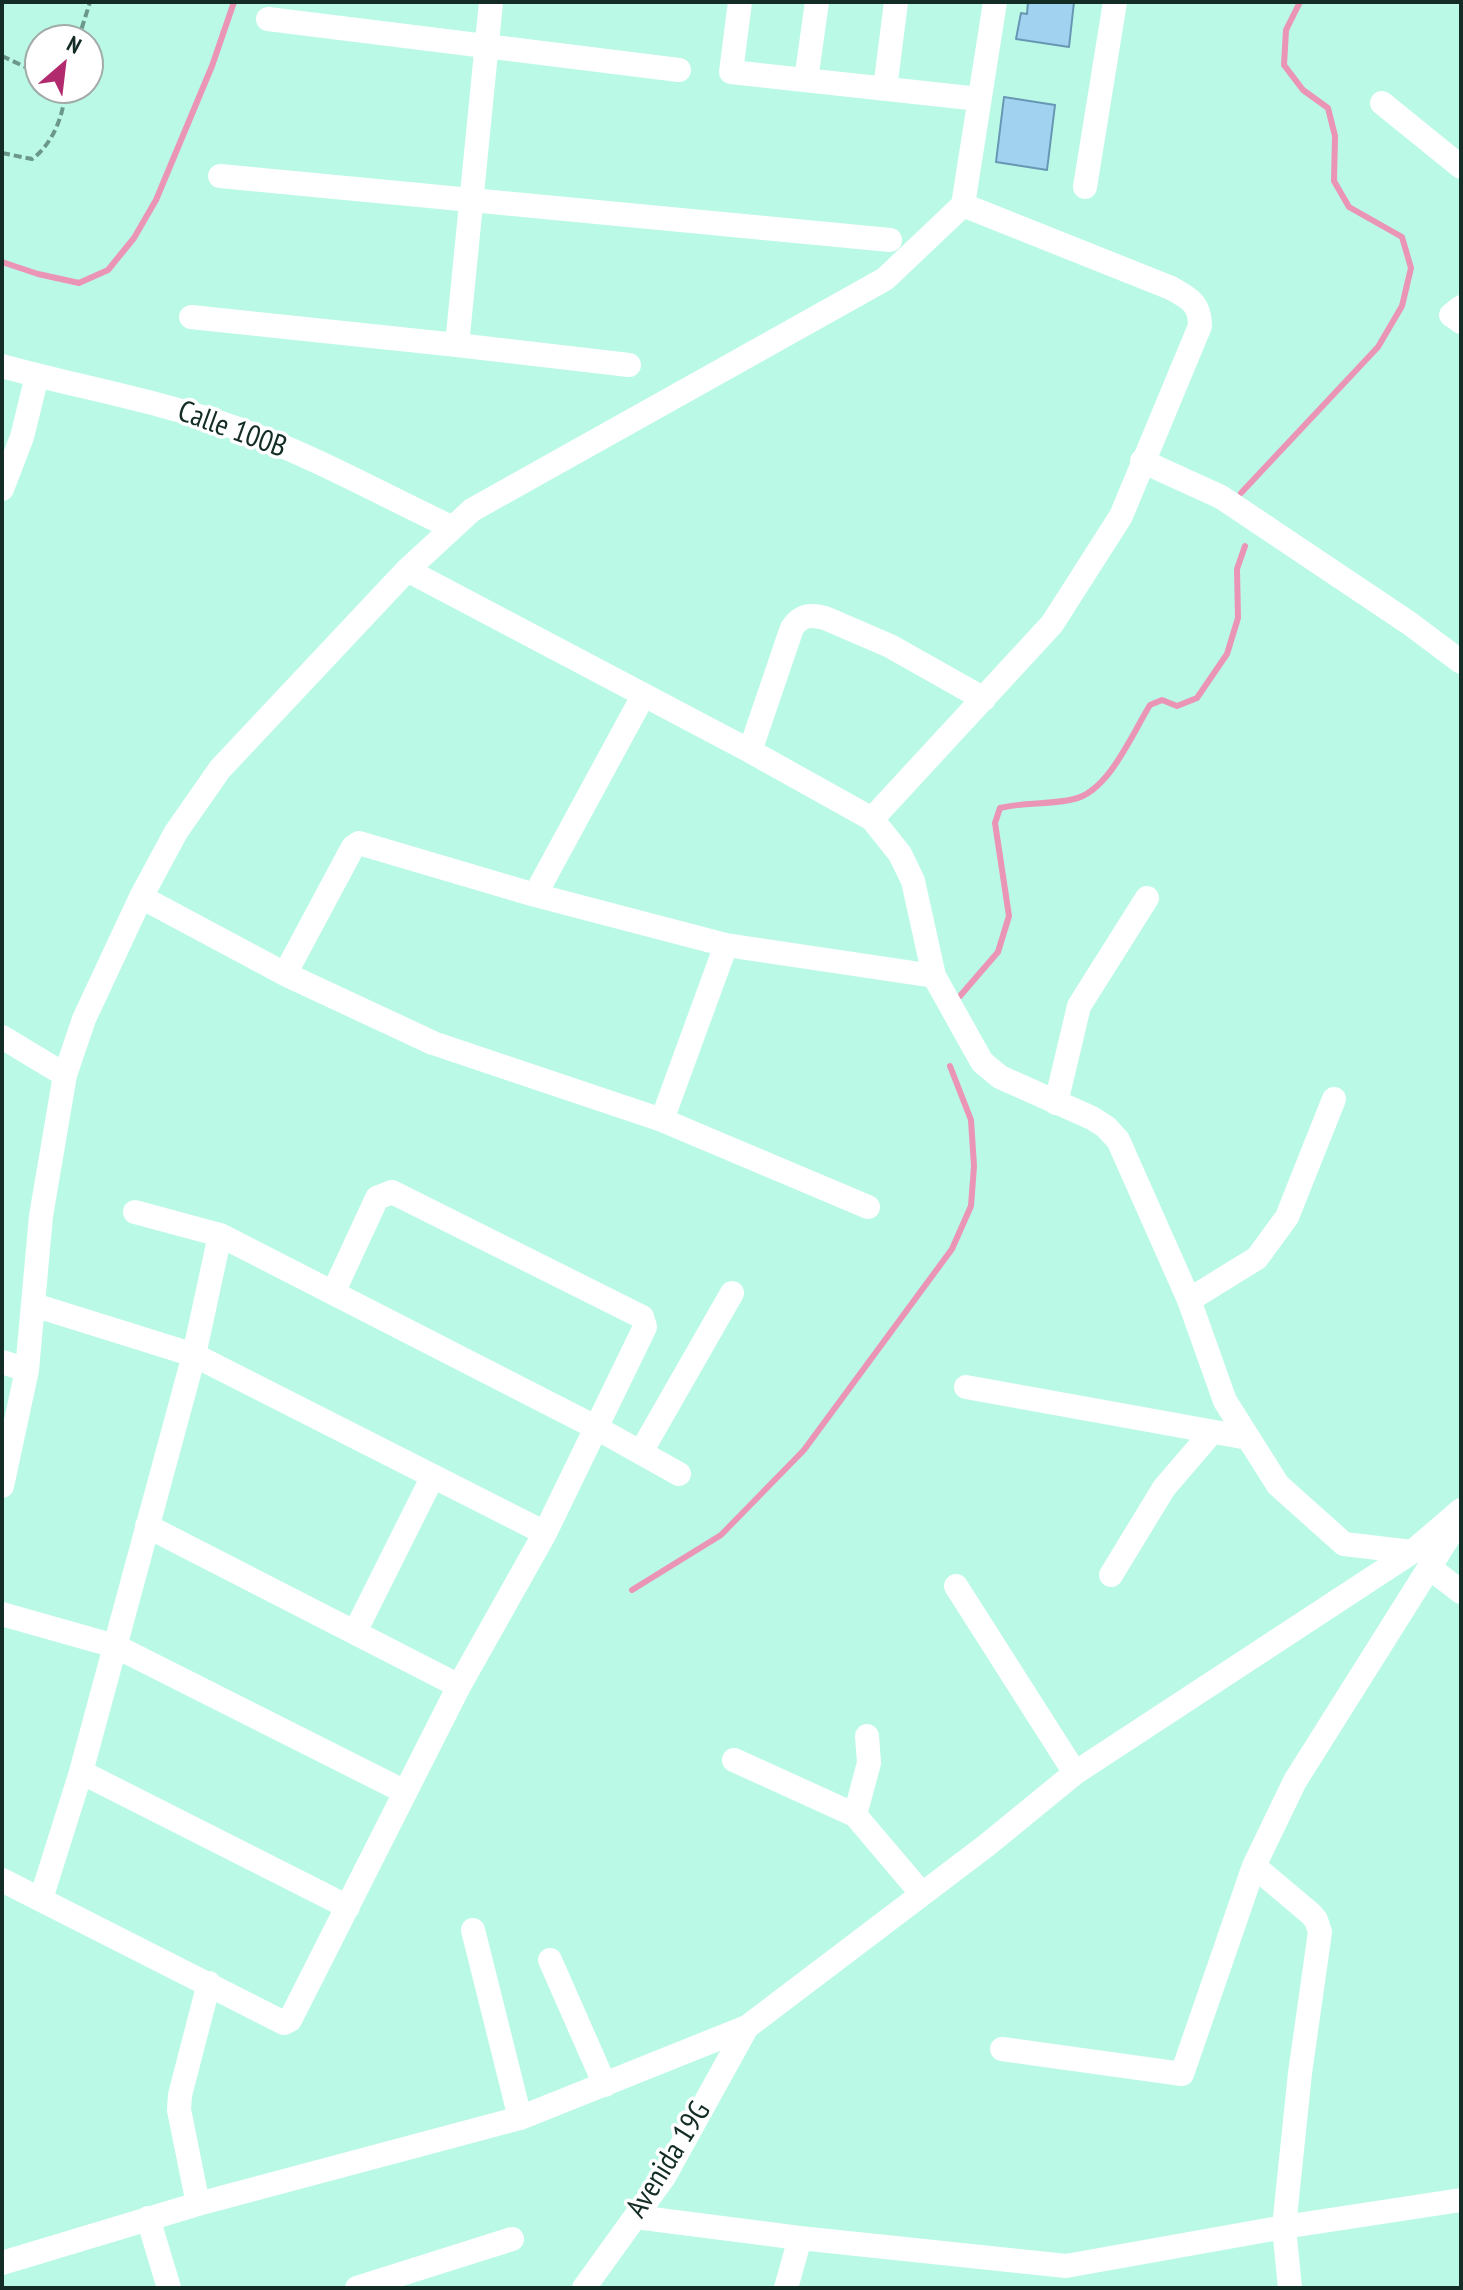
<!DOCTYPE html>
<style>
body{margin:0}
#map{position:relative;width:1463px;height:2290px;overflow:hidden;background:#bbf9e7;font-family:"PT Sans Narrow",sans-serif}
canvas{display:block}
.frame{position:absolute;inset:0;border:4px solid #132c25;pointer-events:none}
.north{position:absolute;left:24px;top:24px;width:80px;height:80px;box-sizing:border-box;background:#fff;border:2px solid #a1aba8;border-radius:50%;rotate:28deg;font-size:22px;font-weight:700;line-height:32px;text-align:center;color:#132c25}
.north::after{content:'';display:block;margin:auto;width:28px;height:36px;background:#b12a6e;clip-path:polygon(50% 0,100% 100%,50% 72%,0 100%)}
</style>
<div id="map">
<canvas width="1463" height="2290"></canvas>
<div class="frame"></div>
<div class="north">N</div>
</div>
<script>
const g = document.querySelector('canvas').getContext('2d');
g.lineJoin = 'round';
function strokePath(path, color, width, dash) { g.strokeStyle = color; g.lineWidth = width; g.lineCap = dash ? 'butt' : 'round'; g.setLineDash(dash || []); g.stroke(path); }
function fill(path, color) { g.fillStyle = color; g.fill(path, 'evenodd'); }
function label(font, color, halo, rows, align = 'center') {
  g.font = font + ' "PT Sans Narrow",sans-serif'; g.lineWidth = 7; g.setLineDash([]); g.textBaseline = 'middle'; g.strokeStyle = halo; g.fillStyle = color; for (const [text, x, y, turn = 0] of rows) {
    g.save(); g.translate(x, y); g.rotate((+turn || 0) * Math.PI / 180); g.textAlign = isNaN(turn) ? turn : align; if (halo) g.strokeText(text, 0, 0); g.fillText(text, 0, 0); g.restore();
  }
}
const stream = new Path2D(`
 M2,262L38,274L79,283L108,270L134,238L156,200L212,66L234,2
 M1241,493L1378,347L1402,306L1411,268L1402,237L1349,207L1334,181L1335,136L1328,108L1303,90L1284,65L1286,30L1300,2
 M960,996L998,952L1009,916L995,823L1000,808C1024,802 1050,805 1074,799C1109,791 1132,734 1150,705L1162,700L1177,706L1197,698L1227,654L1238,618L1237,569L1245,546
 M632,1590L721,1535L804,1450L952,1249L971,1206L974,1166L971,1120L950,1066`);
const building = new Path2D(`
 M1028,2H1074L1069,47L1016,39L1021,13L1027,14Z
 M1004,97L1055,105L1047,170L996,162Z`);
const path = new Path2D(`
 M78,40L90,2
 M2,56L40,74
 M2,153L32,159C53,144 65,113 65,88`);
const minor = new Path2D(`
 M740,2L731,72L979,99
 M268,19L679,70
 M806,80L817,2
 M885,89L896,2
 M1382,103L1461,167
 M220,176L890,240
 M1085,187L1115,2
 M1461,307L1451,315L1461,322
 M191,317L457,345L491,2
 M457,345L629,365
 M2,366C79,387 158,401 233,427C308,453 379,493 451,527
 M1142,461L1221,497L1409,623L1461,662
 M2,489L22,437L37,376
 M407,570L750,751L872,819L900,854L913,881L934,976L982,1062L1000,1077L1092,1118L1106,1127L1118,1140L1189,1300L1225,1401L1278,1485L1344,1544L1412,1552
 M750,751L792,628C801,615 810,614 825,618L890,646L984,699
 M872,819L1052,624L1121,516L1200,326C1200,303 1190,299 1171,288L963,205
 M535,895L643,696
 M141,897L285,974L433,1043L662,1120L868,1207
 M285,974L353,847L359,843L535,895L726,945L934,976
 M2,1037L65,1075
 M1056,1103L1079,1006L1147,898
 M662,1120L726,945
 M135,1212L220,1235L595,1427L679,1474
 M1189,1300L1257,1258L1287,1217L1334,1099
 M34,1305L194,1355L545,1533
 M2,1362L27,1370
 M966,1387L1248,1438
 M641,1452L732,1293
 M2,1486L27,1370L41,1216L65,1075L84,1019L141,897L176,832L220,769L407,570L472,510L885,279L963,205L995,2
 M147,1526L459,1686
 M1430,1568L1461,1592
 M1111,1575L1164,1488L1212,1432
 M956,1586L1075,1773
 M2,1614L115,1646L405,1792
 M355,1632L433,1476
 M734,1760L855,1815L922,1894
 M81,1772L348,1907
 M855,1815L869,1763L867,1736
 M2,1880L284,2023L290,2020L459,1686L545,1533L645,1327L642,1317L392,1192L377,1198L333,1293
 M41,1899L81,1772L194,1355L220,1235
 M473,1930L520,2118
 M550,1960L605,2085
 M1002,2049L1182,2074L1254,1866
 M198,2204L179,2110L180,2095L209,1983
 M636,2217L800,2238L1066,2266L1284,2227L1461,2200
 M148,2218L169,2288
 M2,2263L198,2204L520,2118L747,2027L987,1845L1075,1773L1412,1552L1461,1510
 M357,2288L512,2239
 M584,2288L664,2177L747,2027
 M786,2288L800,2238
 M1290,2288L1284,2227L1300,2073L1320,1932L1316,1920L1311,1914L1254,1866L1295,1781L1458,1522`);
const streetNames = [
 ["Calle 100B",232,430,20],
 ["Avenida 19G",669,2160,-58]
];
strokePath(stream, '#ea94b6', 6);
fill(building, '#a1d3f1');
strokePath(building, '#6797b3', 2);
strokePath(path, '#6b988b', 4, [8, 4]);
strokePath(minor, '#fff', 24);
label('30px', '#132c25', '#fff', streetNames);
</script>
